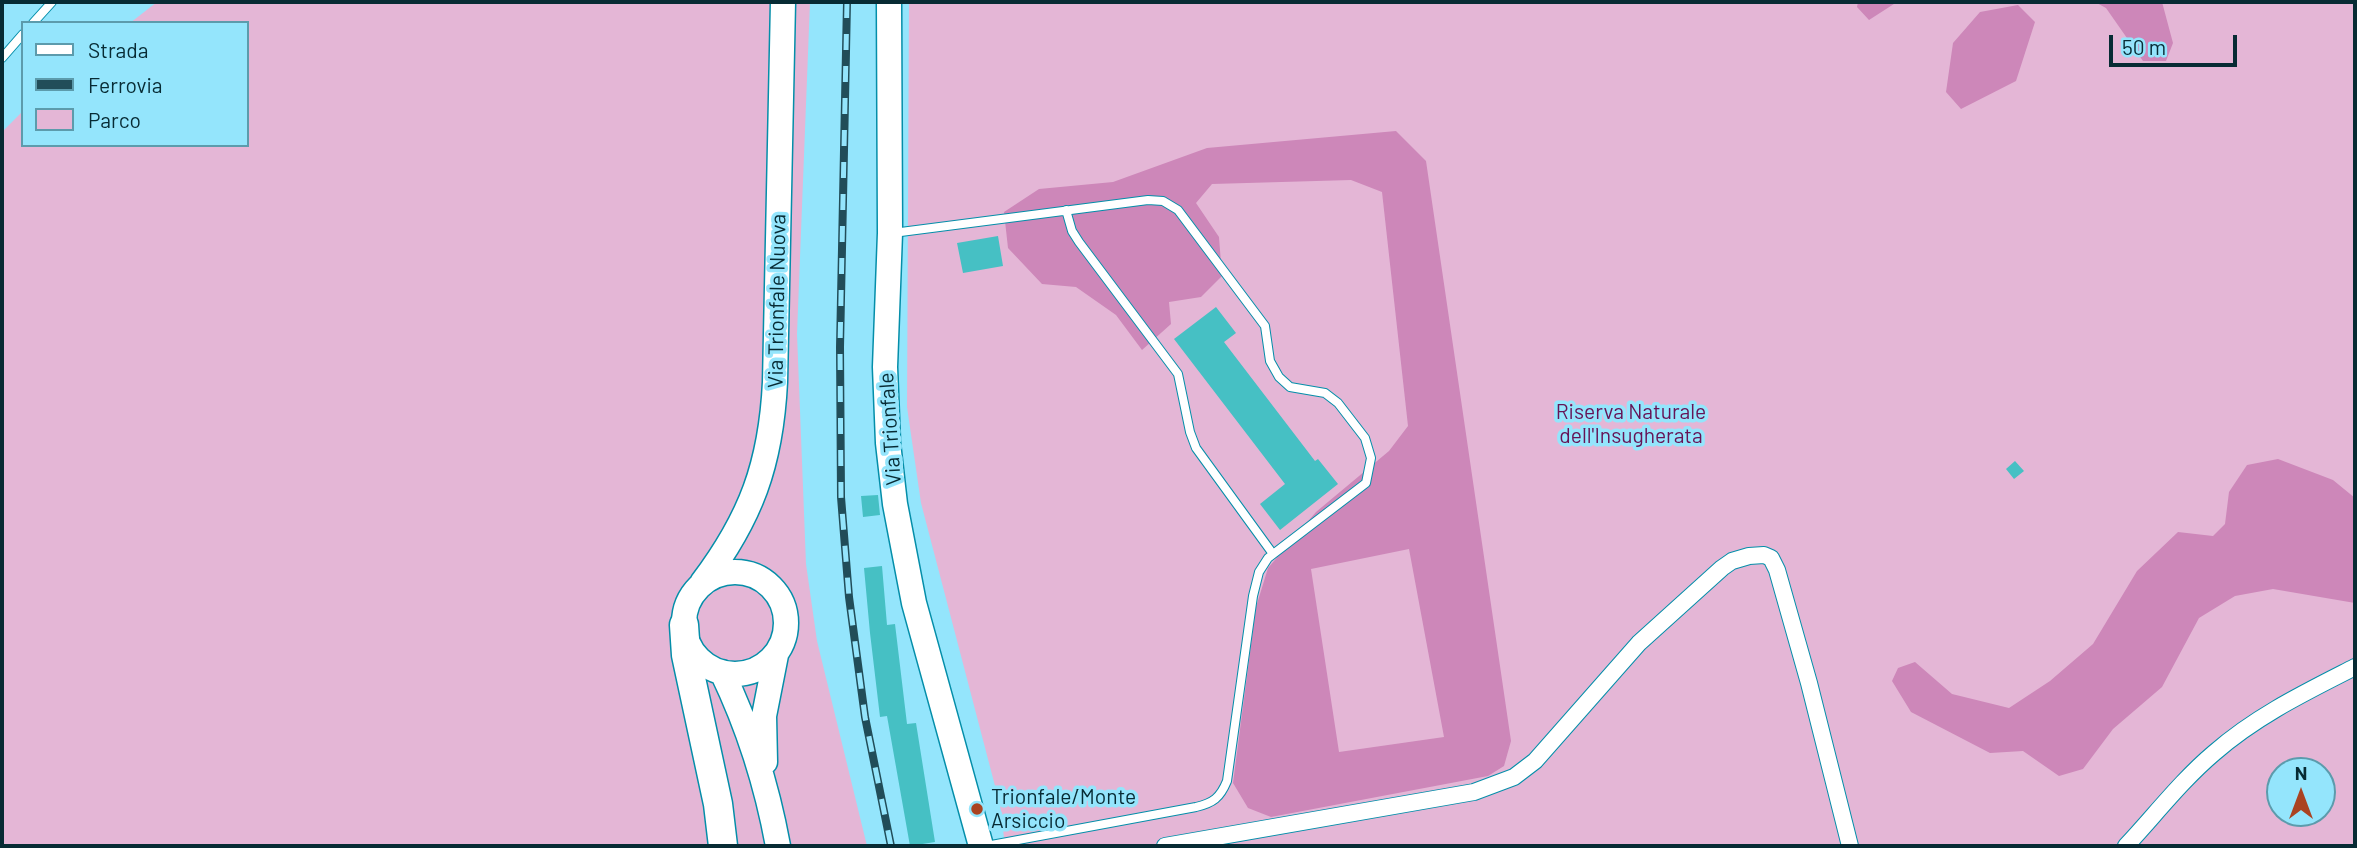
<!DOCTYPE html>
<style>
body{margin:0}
#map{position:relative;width:2357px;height:848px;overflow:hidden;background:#94e5fc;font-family:Barlow,sans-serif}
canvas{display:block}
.frame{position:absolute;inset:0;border:4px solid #072b34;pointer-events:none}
.legend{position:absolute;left:21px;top:21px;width:228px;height:126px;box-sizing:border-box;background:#94e5fc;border:2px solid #5c9bac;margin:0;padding:9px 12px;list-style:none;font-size:21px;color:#072b34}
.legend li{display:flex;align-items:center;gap:14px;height:35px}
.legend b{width:35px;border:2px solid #5c9bac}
.north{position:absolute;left:2266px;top:757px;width:70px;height:70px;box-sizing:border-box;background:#94e5fc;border:2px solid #5c9bac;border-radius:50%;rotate:0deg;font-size:19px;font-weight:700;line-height:28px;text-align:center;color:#072b34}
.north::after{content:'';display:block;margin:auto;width:24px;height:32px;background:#aa4321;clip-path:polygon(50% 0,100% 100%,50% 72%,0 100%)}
.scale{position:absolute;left:2109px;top:35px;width:128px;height:32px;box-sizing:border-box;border:4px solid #072b34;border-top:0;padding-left:9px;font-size:21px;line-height:24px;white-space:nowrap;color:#072b34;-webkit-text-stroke:5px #94e5fc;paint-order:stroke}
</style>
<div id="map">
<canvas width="2357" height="848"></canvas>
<div class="frame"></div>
<ul class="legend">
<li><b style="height:9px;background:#fff"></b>Strada</li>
<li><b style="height:9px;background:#214d59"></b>Ferrovia</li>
<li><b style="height:19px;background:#e4b6d6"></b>Parco</li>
</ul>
<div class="north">N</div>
<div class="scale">50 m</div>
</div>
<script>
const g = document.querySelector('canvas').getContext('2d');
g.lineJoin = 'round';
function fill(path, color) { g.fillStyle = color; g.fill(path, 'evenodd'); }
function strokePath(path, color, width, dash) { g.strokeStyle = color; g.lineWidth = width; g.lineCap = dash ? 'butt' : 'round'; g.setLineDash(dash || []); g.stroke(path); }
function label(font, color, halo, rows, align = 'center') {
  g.font = font + ' Barlow,sans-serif'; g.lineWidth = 7; g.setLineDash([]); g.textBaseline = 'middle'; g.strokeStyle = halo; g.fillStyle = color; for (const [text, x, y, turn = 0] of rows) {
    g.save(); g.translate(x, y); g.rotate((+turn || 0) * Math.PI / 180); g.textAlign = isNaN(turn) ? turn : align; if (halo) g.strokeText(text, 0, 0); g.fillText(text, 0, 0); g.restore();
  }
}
const green = new Path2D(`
 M157,2H810L797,334L806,564L817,641L867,846H2V132L23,111V145H247V23H130Z
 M909,2H2355V846H1005L1000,805L921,503L907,407ZM2280,771H2322V813H2280Z`);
const forest = new Path2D(`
 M1858,2H1897L1869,20L1857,7Z
 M2095,2H2162L2173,43L2166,61H2143L2106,8Z
 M2018,5L2035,22L2016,81L1961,109L1946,92L1953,43L1980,12Z
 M1396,131L1426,161L1511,741L1504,766L1488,776L1271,817L1248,808L1233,783L1256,607L1268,568L1316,512L1389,451L1408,426L1382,192L1351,180L1212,184L1196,203L1219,237L1222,276L1201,297L1169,302L1171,324L1142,350L1116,315L1076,287L1042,284L1008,248L1004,212L1039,189L1113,182L1207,148ZM1409,549L1444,737L1339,752L1311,569Z
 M2278,459L2333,480L2355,498V603L2273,589L2235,596L2199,618L2162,687L2113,729L2083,769L2059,776L2023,751L1990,753L1911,712L1892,681L1898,668L1915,662L1952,694L2009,708L2050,681L2093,644L2137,571L2178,532L2213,536L2225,524L2229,492L2247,465Z`);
const building = new Path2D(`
 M998,236L1003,266L963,273L957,243Z
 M1216,307L1236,333L1224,342L1315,461L1318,459L1338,484L1280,530L1260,504L1285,484L1174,339Z
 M2015,461L2024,471L2014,479L2006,469Z
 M878,495L880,515L863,517L861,496Z
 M882,566L887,625L895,624L907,724L916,723L935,842L910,846L887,716L880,717L870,633L864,568Z`);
const service = new Path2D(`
 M33,23L52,2
 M2,58L23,34
 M1066,210L1072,231L1079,242L1178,374L1190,432L1196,448L1273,554
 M893,233L1148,200L1163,201L1178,210L1265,326L1270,361L1279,377L1290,387L1325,393L1338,403L1365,438L1371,458L1366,483L1268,558L1259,572L1253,596L1227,781C1220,798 1213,803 1196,807L986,846`);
const minor = new Path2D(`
 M1165,846L1474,792L1514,777L1535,761L1639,643L1722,568L1732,561L1749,556L1764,555L1771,558L1777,570L1809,683L1850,846
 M2126,846C2155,815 2182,780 2214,753C2256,716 2306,692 2355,667`);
const primary = new Path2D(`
 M889,2L890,233L885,367L888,443L895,504L914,603L981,846
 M684 623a51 51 0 1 1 102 0a51 51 0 1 1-102 0Z
 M702,583C751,518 771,464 775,382L783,2
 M722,672C749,728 767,786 778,846
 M765,762L764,716L776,655`);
const motorway = new Path2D(`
 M684,625L686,655L718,804L723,846`);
const rail = new Path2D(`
 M847,2L840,347L841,497L849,597L865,717L891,846`);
const markers = [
 [977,809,7,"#aa4321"]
];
const streetNames = [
 ["Via Trionfale Nuova",777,301,-89],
 ["Via Trionfale",890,429,-94]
];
const parkNames = [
 ["Riserva Naturale",1631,412],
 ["dell'Insugherata",1631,436]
];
const poiNames = [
 ["Trionfale/Monte",991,797],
 ["Arsiccio",991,821]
];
fill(green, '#e4b6d6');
fill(forest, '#cd87b9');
fill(building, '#46c0c4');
strokePath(service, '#048ea9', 10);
strokePath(minor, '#048ea9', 18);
strokePath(primary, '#048ea9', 27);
strokePath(motorway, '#048ea9', 31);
strokePath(service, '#fff', 8);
strokePath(minor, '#fff', 16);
strokePath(primary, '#fff', 24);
strokePath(motorway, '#fff', 28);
strokePath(rail, '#214d59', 8);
strokePath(rail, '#94e5fc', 5, [16]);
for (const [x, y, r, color] of markers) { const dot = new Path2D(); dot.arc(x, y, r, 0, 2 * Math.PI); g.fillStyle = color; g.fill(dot); strokePath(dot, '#94e5fc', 2.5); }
label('21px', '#072b34', '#94e5fc', streetNames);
label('21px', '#661355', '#94e5fc', parkNames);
label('21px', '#072b34', '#94e5fc', poiNames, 'left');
</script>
